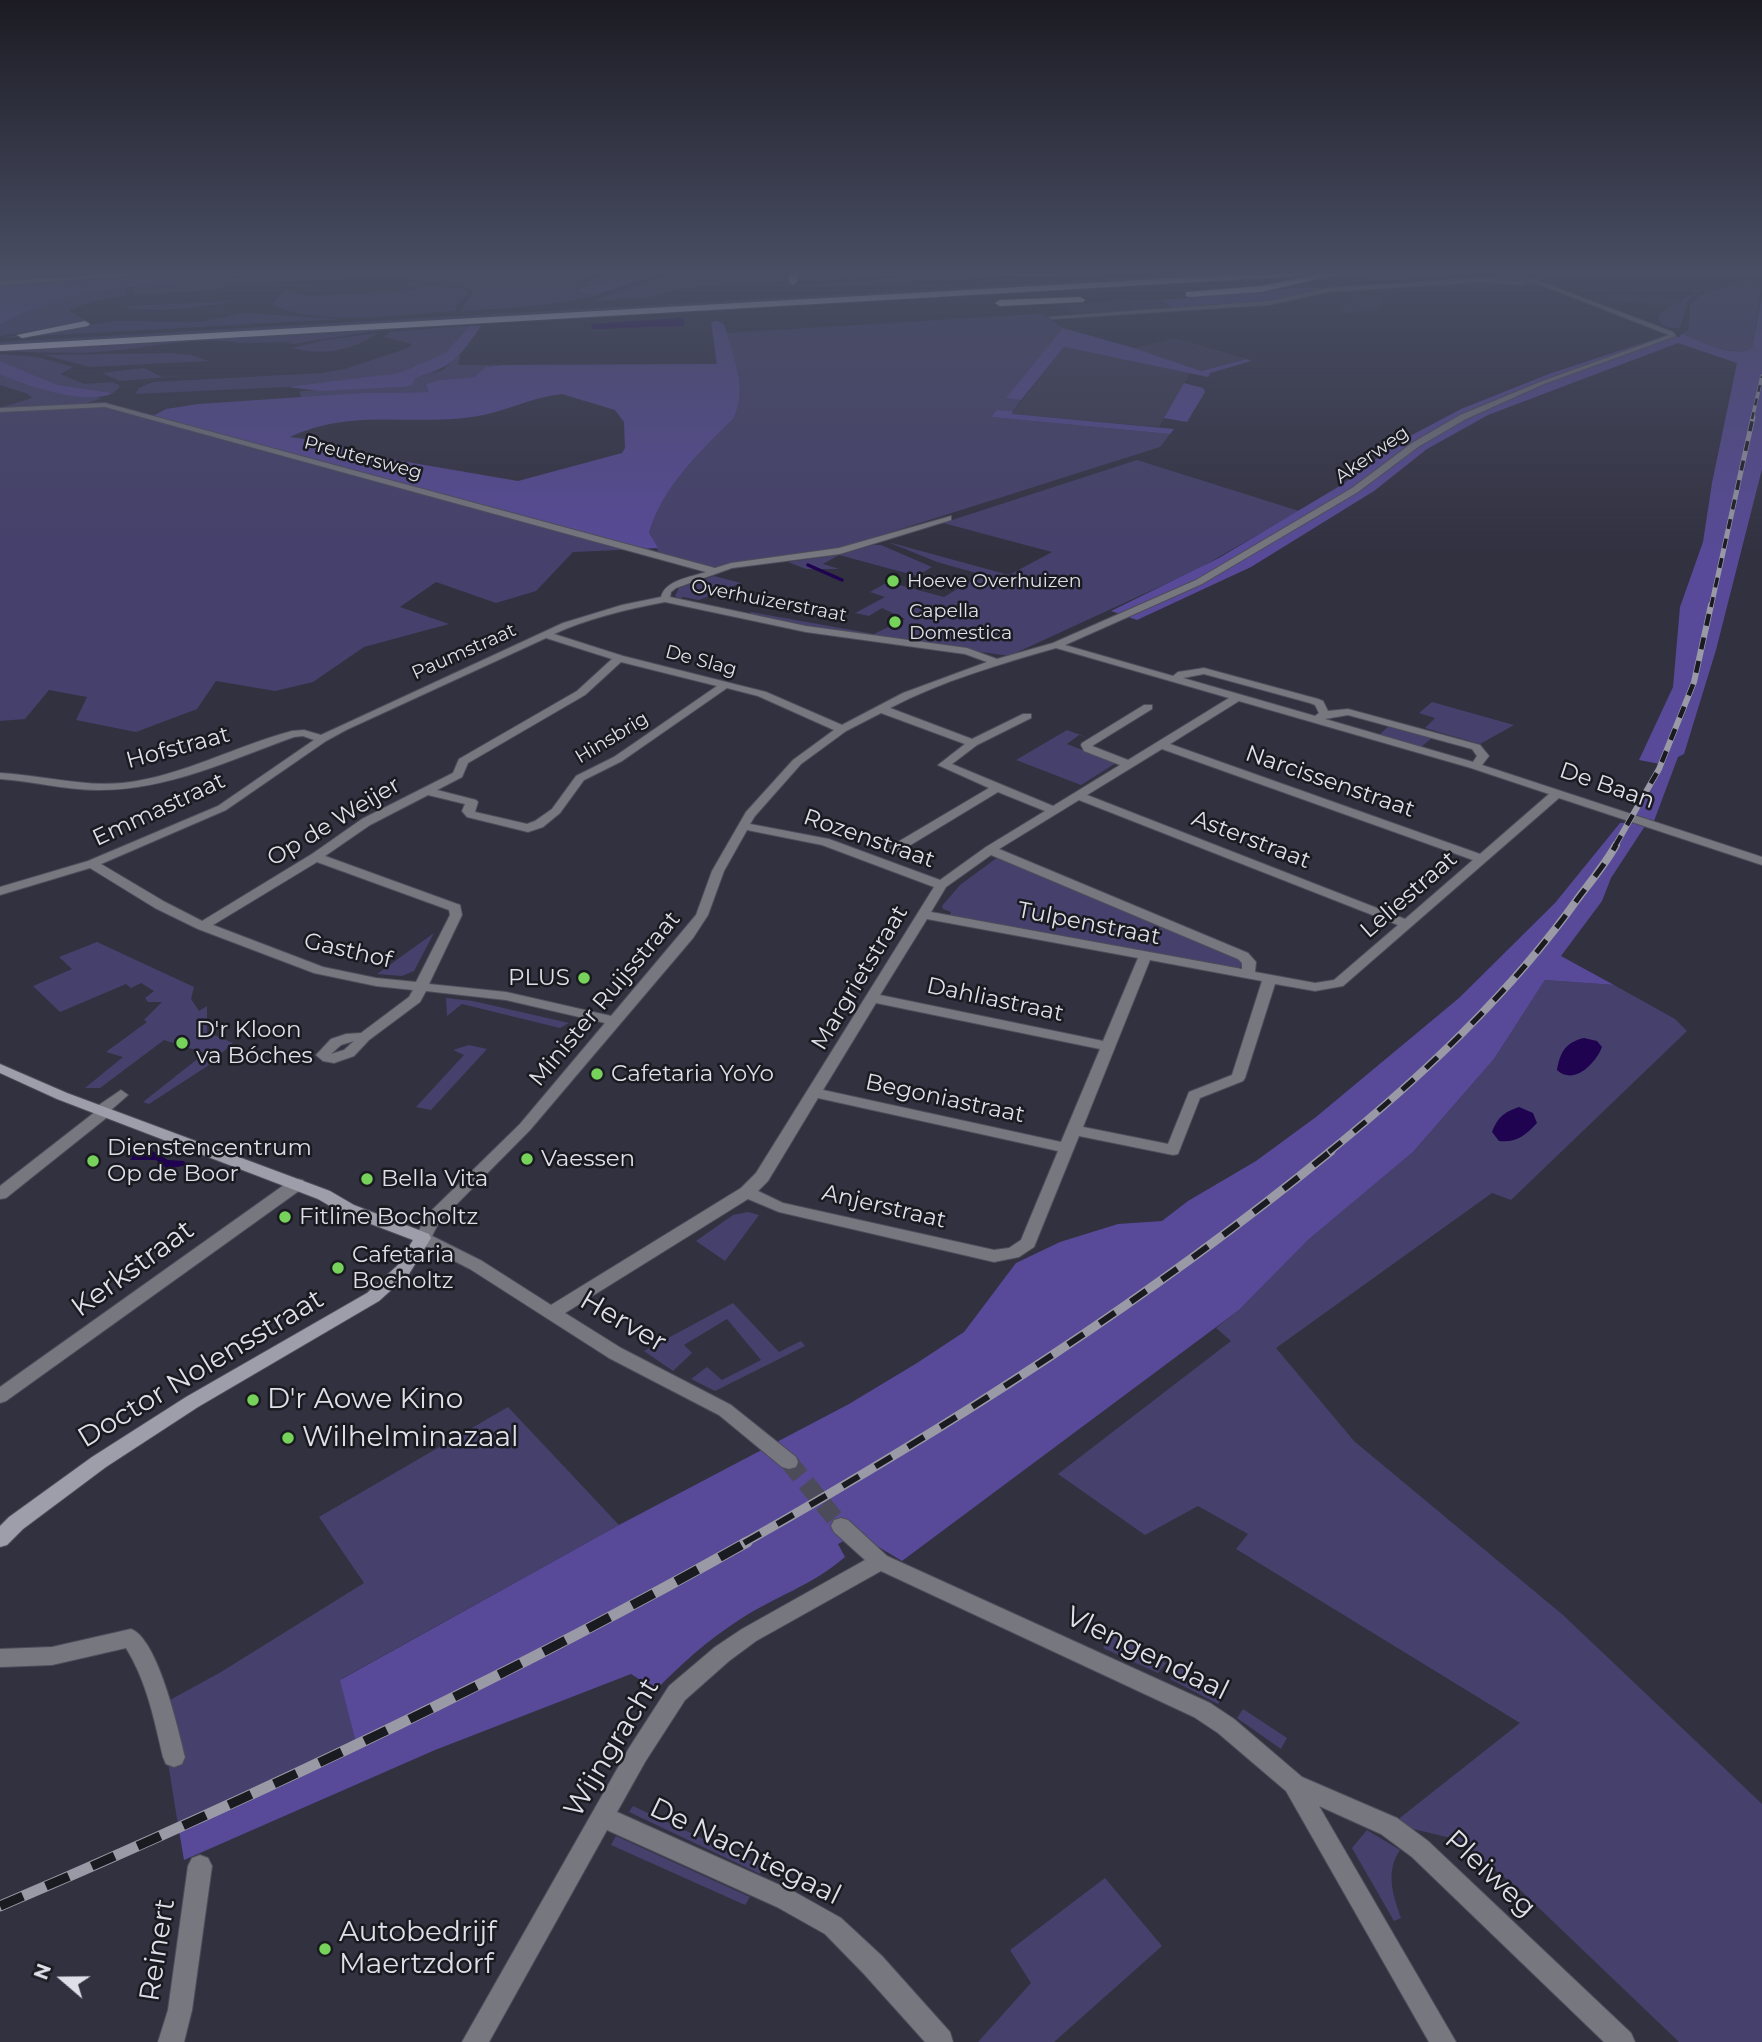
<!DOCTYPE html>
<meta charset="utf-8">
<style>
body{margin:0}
#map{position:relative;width:1762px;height:2042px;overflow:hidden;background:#323140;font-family:Montserrat,sans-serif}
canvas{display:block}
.north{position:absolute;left:28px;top:1944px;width:70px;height:70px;-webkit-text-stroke:5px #1a1a21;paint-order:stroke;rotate:290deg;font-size:19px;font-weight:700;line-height:28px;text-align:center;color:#dfdfe9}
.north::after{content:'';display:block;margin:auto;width:24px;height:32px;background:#dfdfe9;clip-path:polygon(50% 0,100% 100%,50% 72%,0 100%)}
</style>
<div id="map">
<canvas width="1762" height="2042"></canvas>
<div class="north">N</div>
</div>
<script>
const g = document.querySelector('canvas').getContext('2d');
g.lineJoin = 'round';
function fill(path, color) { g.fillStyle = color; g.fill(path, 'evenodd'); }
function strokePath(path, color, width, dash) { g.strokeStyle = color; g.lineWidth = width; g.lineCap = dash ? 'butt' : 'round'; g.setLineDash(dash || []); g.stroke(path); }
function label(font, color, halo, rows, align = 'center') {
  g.font = font + ' Montserrat,sans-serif'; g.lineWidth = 5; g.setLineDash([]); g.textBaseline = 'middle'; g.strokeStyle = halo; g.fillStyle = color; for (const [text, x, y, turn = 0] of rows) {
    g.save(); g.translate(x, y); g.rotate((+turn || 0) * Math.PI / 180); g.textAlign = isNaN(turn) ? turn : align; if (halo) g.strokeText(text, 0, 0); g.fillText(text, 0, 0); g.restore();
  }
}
const built = new Path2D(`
 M1364,289L1357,295L1382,298L1381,307L1372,311L1341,313L1339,308L1351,301L1357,290Z
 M1610,293L1682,300L1672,306L1593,299L1574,295L1608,299Z
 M1124,300H1163L1173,309L1073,315L1060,304Z
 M1175,338L1247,359L1201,371L1134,348Z
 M1064,347L1190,373L1159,427L1011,414Z`);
const green = new Path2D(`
 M0,272H159L0,281Z
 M445,272H577L580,283L620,272H632L574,289L577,292L593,296C550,307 506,308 462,311L465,302L474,292L470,288L388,276L239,284L215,290L134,295L133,286C233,276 332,271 432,275Z
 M735,272H791L780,282L681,288L646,298L592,301L661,277Z
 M805,272C891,272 977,275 1063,274L933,281L881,276L801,281L796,279Z
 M1234,272H1295L0,346V342Z
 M894,278L916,283L821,287L803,285Z
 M1747,280L1762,283L1752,348C1732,358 1702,341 1682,334L1688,330L1690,305L1699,296L1710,291Z
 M400,281L462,288L468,293L456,306V311C408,314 313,327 271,304L286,289L307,296L411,291L417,288Z
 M124,286L126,296L94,301L69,310L84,320L77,323L0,336V325C39,302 79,292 124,286Z
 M1701,291L1688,300L1680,328C1671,328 1657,327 1659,315C1671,305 1687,296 1701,291Z
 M235,301C217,306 138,315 124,306Z
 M245,313L340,319L0,338L117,321L201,322Z
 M1038,314L1044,315L1063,328L1007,398L1021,400L1013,411L997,410L992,417L1170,434L1160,447L841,548L713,569L660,555L649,533C663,486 699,453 733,419C748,393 733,360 726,333Z
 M474,325L470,326L445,353L399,373L307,386L135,394L139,388L153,382L322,373L345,369L408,348L412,344L384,337L390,332Z
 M395,328L292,344H288L294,342L239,343C199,335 145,349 98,352C65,354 33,352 0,351Z
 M378,333C353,351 322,356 292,348L325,340Z
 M170,353L191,355L209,361L90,367L44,355Z
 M0,354L37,357L73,367L60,374L84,384L112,382L119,385V388L113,393L58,385L0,361Z
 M460,354L458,365H502L486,367L474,377L440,380L427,384L430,392L361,393L301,399L300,391L403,387L415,378L443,370Z
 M144,368L162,377L205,374L120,381L102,373Z
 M0,374L43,389L102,398L85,404L0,408L32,398L28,394L0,385Z
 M114,406L640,549L573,552L536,591L496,603L436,582L400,607L449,624L364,647L313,682L275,691L216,681L197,709L136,732L76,720L87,697L49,690L25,719L0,721V412Z
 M1137,460L1299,511L1198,569L1009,656L804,626L748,615L751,612L874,634L905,619L882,608L869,616L855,613L885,597L870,592L888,582L944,597L959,588L955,586L961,583L941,577L934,581L925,578C945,568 959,591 987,576L937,562L888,542L1009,575L1052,552L943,523Z
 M873,545H881L932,567L917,576L839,555L823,564L839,569H806L788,562L838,555Z
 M714,576L741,583L699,600L683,597L679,599L675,596L679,588Z
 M1432,702L1514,725L1480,744L1425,728L1435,718L1419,713Z
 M1389,726L1432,738L1421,747L1379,735Z
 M1067,730L1089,738L1079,735L1067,744L1116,763L1081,785L1016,760Z
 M998,857L1231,954L1242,961L1243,966L1238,968L950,915L951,912L943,909L942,906L960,885Z
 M434,933L414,971L402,976L377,974Z
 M97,942L194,987L191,999L199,1011L207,1006V1032L233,1043L206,1067L149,1104L143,1102L205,1053L164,1040L100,1088H85L123,1057L106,1052L147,1022L144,1020L162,1002H148L145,998L154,991L141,983L131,988L126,984L60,1012L33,986L72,969L59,957Z
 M1545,980L1614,985L1675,1019L1687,1031L1511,1200L1492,1193L1276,1348L1354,1441L1563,1615L1762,1804V2042H1679L1517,1887L1455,1839L1405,1827L1396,1821L1520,1723L1236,1549L1248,1534L1198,1506L1145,1535L1058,1474L1231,1341L1216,1328L1239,1310L1308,1240L1413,1152L1494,1059Z
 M446,998L473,1001L569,1023L560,1028L462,1004L447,1016Z
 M469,1045L487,1049L431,1110L416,1107L464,1055L453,1050Z
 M748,1212L759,1215L725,1261L696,1241L733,1215Z
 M733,1303L779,1352L801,1341L805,1346L715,1391L691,1379L707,1367L722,1380L761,1360L727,1319L684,1345L692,1353L673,1371L644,1351Z
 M508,1407L619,1525L341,1679L355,1739L221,1807L178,1825L159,1706L221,1672L364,1583L319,1517Z
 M1113,1633L1166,1663L1158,1673L1103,1648Z
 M1180,1667L1224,1696L1218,1704L1170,1679Z
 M1243,1709L1287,1738L1281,1749L1237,1718Z
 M633,1806L763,1867L760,1874L629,1812Z
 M1367,1830L1400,1850C1385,1871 1393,1896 1401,1918L1394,1921L1352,1848Z
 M616,1836L750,1897L745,1905L611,1845Z
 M1105,1878L1162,1946L1054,2042H978L1031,1983L1010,1950Z`);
const forest = new Path2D(`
 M213,272H445L432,275C346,272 260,273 175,282C113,288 55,293 0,325V285Z
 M632,272H665L593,296L574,290Z
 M1429,272H1494L1384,280L1372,277Z
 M1511,275L1541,286L1505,279L1334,289L1308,292L1281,300L1173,309L1163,300L1273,289L1341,287Z
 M1762,295V469L1716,650L1684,754L1678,757L1654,821L1635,815L1660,764L1639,760L1673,687L1680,607L1703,542L1712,483L1737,363L1678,343L1488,415L1427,449L1374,491L1251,567L1137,620L1111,611L1219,558L1343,484L1397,443L1461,409L1549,374L1661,337H1679L1682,334C1702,341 1732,359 1752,348Z
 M717,321L724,324C732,353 749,391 733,419C699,453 663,486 649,533L658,548L640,549L153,416L166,409L198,404L361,393L429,392L426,384L440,380L474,377L486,367L502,365L717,364L711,322ZM562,394L615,410L624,422L625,448L622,453L518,481L372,456L327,442L290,437C353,408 407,426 472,417C503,413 531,397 562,394Z
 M470,326H481C458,358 455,366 415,378L412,385L403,387L320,391L288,387L399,373L445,353Z
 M1063,328L1134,348L1201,371L1247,359L1251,361L1210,373L1208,377L1064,347L1021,400L1006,398Z
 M0,361L58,385L113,393C86,406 27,386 0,374Z
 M1184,383L1203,388L1205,392L1187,422L1164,418Z
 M997,410L1013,411L1012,414L1174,429L1170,434L991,417Z
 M1632,822L1645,826L1611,878L1602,901L1561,956L1614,985L1545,980L1494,1059L1413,1152L1308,1240L1239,1310L902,1561L857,1534L838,1544L845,1557C813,1585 774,1597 739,1620C708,1640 681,1664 656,1690L631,1674L435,1750L184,1860L178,1825L221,1807L355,1739L340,1680L619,1525L849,1404L917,1363L964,1332L1016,1263L1060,1242L1118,1224L1162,1221L1188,1201L1256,1161L1316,1117L1459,998L1555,903L1620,823Z`);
const water = new Path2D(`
 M681,318L684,319V326L594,329L590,324Z
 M1584,1038L1597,1041L1602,1047C1596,1063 1574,1086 1557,1070C1560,1052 1566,1042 1584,1038Z
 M1519,1107L1533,1113L1537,1123C1525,1136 1516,1143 1499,1141L1492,1132C1498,1117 1504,1112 1519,1107Z
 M149,1149L168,1160L184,1161L187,1165L167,1169L156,1160H130L135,1152Z`);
const stream = new Path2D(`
 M808,565L842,580`);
const streetTunnel = new Path2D(`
 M789,1462L841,1526`);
const street = new Path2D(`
 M1508,272H1515L1673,332L1676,336L1544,384L1466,419L1418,447L1358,492L1202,584L1065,645L1173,676L1178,672L1204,668L1318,699L1323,701L1328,711L1348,709L1480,745L1489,756L1482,765L1762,857V865L1559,798L1343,986L1315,991L1275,984L1245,1078L1243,1081L1200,1098L1178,1154L1173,1155L1079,1136L1034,1247L1019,1257L994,1262L779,1212L748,1199L565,1313L621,1348L731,1405L796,1457L798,1462L796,1467L789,1469L782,1467L719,1415L609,1358L470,1269L417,1242L415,1238L427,1215L520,1124L605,1023L506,1000L426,991L420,1002L369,1040L354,1056L334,1063L323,1061L316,1055L331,1039L346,1034L361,1033L409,997L413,990L376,986L314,973L198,929L155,908L90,868L0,895V887L88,861L218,806L314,740L303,736L294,737C230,760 166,791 97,790C64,790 32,781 0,779V773C41,775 82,787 123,783C183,776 235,746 292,731L304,730L321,735L563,623L622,605L661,597C665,580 691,577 706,572L105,407L0,412V408L105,403L715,568L731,563L839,548L951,516V520L840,554L732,568L676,588L671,592L670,597L806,626L967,648L997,659L1053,643L1196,580L1352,488L1412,443L1460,415L1540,382L1669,335ZM665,602L806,632L965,654L987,662L903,693L842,725L766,692L623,656L554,634C589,618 627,609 665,602ZM546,638L612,659L577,691L459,759L453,773L362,819L312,854L202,921L165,902L101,864L226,810L326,741L346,730ZM1056,648L1229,698L1128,760L1092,746L1152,709V705H1144L1082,743L1081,745L1084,751L1120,765L1053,806L952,764L977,745L1031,718V714H1023L972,739L890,708C942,681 1000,664 1056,648ZM621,662L717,686L614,757L576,776L552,809L535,821L527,824L475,812L478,802L476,800L437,790L462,777L468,763L585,695ZM1204,674L1310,703L1315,705L1319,713L1315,716L1183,678ZM727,688L758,696L834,730L793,760L746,812L712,871L696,915L611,1016L506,992L429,984L462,915L460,905L325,856L370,825L428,795L465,804L462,811L467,817L528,832L543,827L560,813L584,780L622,761ZM1239,701L1471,768L1549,794L1480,854L1170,744ZM881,713L965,744L938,765L989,788L891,846L889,849L891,852H899L998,792L1045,811L986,847L940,880L829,839L750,824L755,816L801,764L846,731ZM1348,715L1472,749L1477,756L1473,762L1325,719ZM1162,749L1473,860L1405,919L1087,795ZM1079,800L1398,925L1334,980L1315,983L1255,972L1256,962L1248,953L999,849ZM747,830L822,845L934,887L756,1173L741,1188L551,1305L482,1261L432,1236L439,1222L530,1130L693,938L708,915L724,871ZM991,855L1238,959L1242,963V969L931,912L946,887ZM317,862L449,910L450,915L416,982L376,978L323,967L213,925ZM927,919L1138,958L1103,1041L880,995ZM1150,960L1262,981L1232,1075L1189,1092L1168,1144L1083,1127ZM876,1003L1100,1049L1061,1142L823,1090ZM354,1041L344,1050L331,1054L341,1045ZM818,1098L1058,1151L1021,1240L1009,1248L994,1250L783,1203L758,1191L768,1181Z
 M1484,278L1527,283L1524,285L1484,282L1328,292L1269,305L1052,319L1049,317L1269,301L1328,288Z
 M121,1090L128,1095L111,1110L112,1112L110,1115L6,1198L0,1199V1186L95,1112L94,1110L96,1107Z
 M297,1179L303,1180L305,1184L303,1188L6,1401L0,1403V1387L291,1180Z
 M841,1518L848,1520L887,1556L1210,1703L1234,1719L1302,1777L1397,1818L1428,1841L1631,2033L1635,2042H1604L1412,1857L1381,1834L1319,1806L1456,2042H1429L1286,1791L1218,1733L1194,1717L881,1571L756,1641L729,1661L685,1700L645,1762L617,1812L793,1891L841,1918L882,1956L950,2032L953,2042H925L864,1974L825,1934L777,1907L607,1830L489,2042H462L629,1748L669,1686L715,1647L742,1629L865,1560L834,1532L831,1526L834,1520Z
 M131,1629C158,1639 178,1729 185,1757L182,1764L174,1767L166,1764L163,1757C154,1719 147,1682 126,1648L52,1665L0,1667V1649L52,1647Z
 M200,1855L208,1858L212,1866L192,2010L184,2042H158L168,2010L188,1866L192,1858Z`);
const secondary = new Path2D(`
 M156,272H181L0,285V281Z
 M0,1064L67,1093L330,1191L354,1205L429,1234L431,1238L409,1274L379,1301L198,1407L106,1467L23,1529L7,1545L0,1547V1526L9,1517L92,1457L186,1397L367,1293L397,1266L413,1240L342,1213L318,1199L57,1099L0,1073Z`);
const highway = new Path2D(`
 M794,272H805L797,276V282L793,285L789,282V275Z
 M967,272H1060L1061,273L1057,276L971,275Z
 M1281,272H1348L1261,292L1189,297L1186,296V292L1261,286L1318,275L0,351V345Z
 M1080,297L1085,300L1083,302L1000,306L995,303L1000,300Z
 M85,321L90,324L88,326L22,338L17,335Z`);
const railFar5 = new Path2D(`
 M1752,419L1762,376`);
const railFar4 = new Path2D(`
 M1711,607L1753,417`);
const railFar3 = new Path2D(`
 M1615,846L1659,769L1694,682L1711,605`);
const railFar2 = new Path2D(`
 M1329,1152C1421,1077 1510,994 1579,897C1592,880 1606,863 1616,845`);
const railFar1 = new Path2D(`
 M744,1543C949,1427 1148,1300 1331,1151`);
const rail = new Path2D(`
 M0,1906C255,1797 506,1678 747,1542`);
const markers = [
 [893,581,7,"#76d25a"],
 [895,622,7,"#76d25a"],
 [584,978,7,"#76d25a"],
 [182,1043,7,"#76d25a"],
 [597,1074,7,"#76d25a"],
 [527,1159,7,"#76d25a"],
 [93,1161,7,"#76d25a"],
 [367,1179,7,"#76d25a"],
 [285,1217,7,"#76d25a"],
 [338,1268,7,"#76d25a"],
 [253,1400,7,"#76d25a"],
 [288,1438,7,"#76d25a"],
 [325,1949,7,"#76d25a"]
];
const farStreetnames = [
 ["Akerweg",1372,455,-35],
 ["Preutersweg",363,458,15],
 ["Overhuizerstraat",769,601,11],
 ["Paumstraat",464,652,-24],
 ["De Slag",701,661,15],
 ["Hinsbrig",612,738,-31]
];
const farPoinames = [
 ["Hoeve Overhuizen",907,581],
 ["Capella",909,611],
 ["Domestica",909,633]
];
const streetNames = [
 ["Hofstraat",178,748,-15],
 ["Narcissenstraat",1330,782,19],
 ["De Baan",1607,786,19],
 ["Emmastraat",159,810,-25],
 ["Op de Weijer",334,822,-31],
 ["Rozenstraat",869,839,19],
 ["Asterstraat",1251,840,21],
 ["Leliestraat",1409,895,-41],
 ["Tulpenstraat",1089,924,11],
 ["Gasthof",348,951,13],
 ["Margrietstraat",860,978,-59],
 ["Minister Ruijsstraat",605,999,-50],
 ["Dahliastraat",995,1000,12],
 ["Begoniastraat",945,1099,12],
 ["Anjerstraat",884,1207,13]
];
const poiNames = [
 ["PLUS",570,978,"right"],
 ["D'r Kloon",196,1030],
 ["va Bóches",196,1056],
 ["Cafetaria YoYo",611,1074],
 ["Dienstencentrum",107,1148],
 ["Op de Boor",107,1174],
 ["Vaessen",541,1159],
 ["Bella Vita",381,1179],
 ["Fitline Bocholtz",299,1217],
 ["Cafetaria",352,1255],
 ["Bocholtz",352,1281]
];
const nearStreetnames = [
 ["Kerkstraat",133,1269,-36],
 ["Herver",623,1322,30],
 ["Doctor Nolensstraat",201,1369,-31],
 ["Vlengendaal",1147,1654,26],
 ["Wijngracht",612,1748,-59],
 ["De Nachtegaal",745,1852,26],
 ["Pleiweg",1490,1874,43],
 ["Reinert",158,1950,-81]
];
const nearPoinames = [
 ["D'r Aowe Kino",267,1400],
 ["Wilhelminazaal",302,1438],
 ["Autobedrijf",339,1933],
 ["Maertzdorf",339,1965]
];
fill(built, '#3c3a50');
fill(green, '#46406c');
fill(forest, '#584a98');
fill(water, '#1f0350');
strokePath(stream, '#1f0350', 3.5);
strokePath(streetTunnel, '#4c4b59', 18, [18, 9]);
strokePath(street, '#4e4d5b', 2);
strokePath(secondary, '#4e4d5b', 2);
strokePath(highway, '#4e4d5b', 2);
fill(street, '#77777f');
fill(secondary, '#9e9daa');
fill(highway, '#d6d5e9');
strokePath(railFar5, '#9a9aa6', 3.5);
strokePath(railFar4, '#9a9aa6', 5);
strokePath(railFar3, '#9a9aa6', 6);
strokePath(railFar2, '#9a9aa6', 8);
strokePath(railFar1, '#9a9aa6', 9);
strokePath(rail, '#9a9aa6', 11);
strokePath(railFar5, '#1a1a21', 2.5, [7]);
strokePath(railFar4, '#1a1a21', 3.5, [10]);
strokePath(railFar3, '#1a1a21', 4.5, [12]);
strokePath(railFar2, '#1a1a21', 5, [16]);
strokePath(railFar1, '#1a1a21', 6, [19]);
strokePath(rail, '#1a1a21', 9, [25]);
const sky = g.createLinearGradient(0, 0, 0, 557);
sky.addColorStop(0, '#1c1b23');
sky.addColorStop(0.49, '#494e64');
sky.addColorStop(1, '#494e6400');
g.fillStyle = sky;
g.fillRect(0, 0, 1762, 557);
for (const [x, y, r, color] of markers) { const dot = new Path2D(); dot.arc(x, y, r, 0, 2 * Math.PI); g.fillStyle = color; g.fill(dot); strokePath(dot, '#1a1a21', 2.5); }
label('19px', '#dfdfe9', '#1a1a21', farStreetnames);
label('19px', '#dfdfe9', '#1a1a21', farPoinames, 'left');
label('23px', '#dfdfe9', '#1a1a21', streetNames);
label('23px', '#dfdfe9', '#1a1a21', poiNames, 'left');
label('28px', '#dfdfe9', '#1a1a21', nearStreetnames);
label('28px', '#dfdfe9', '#1a1a21', nearPoinames, 'left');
</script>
